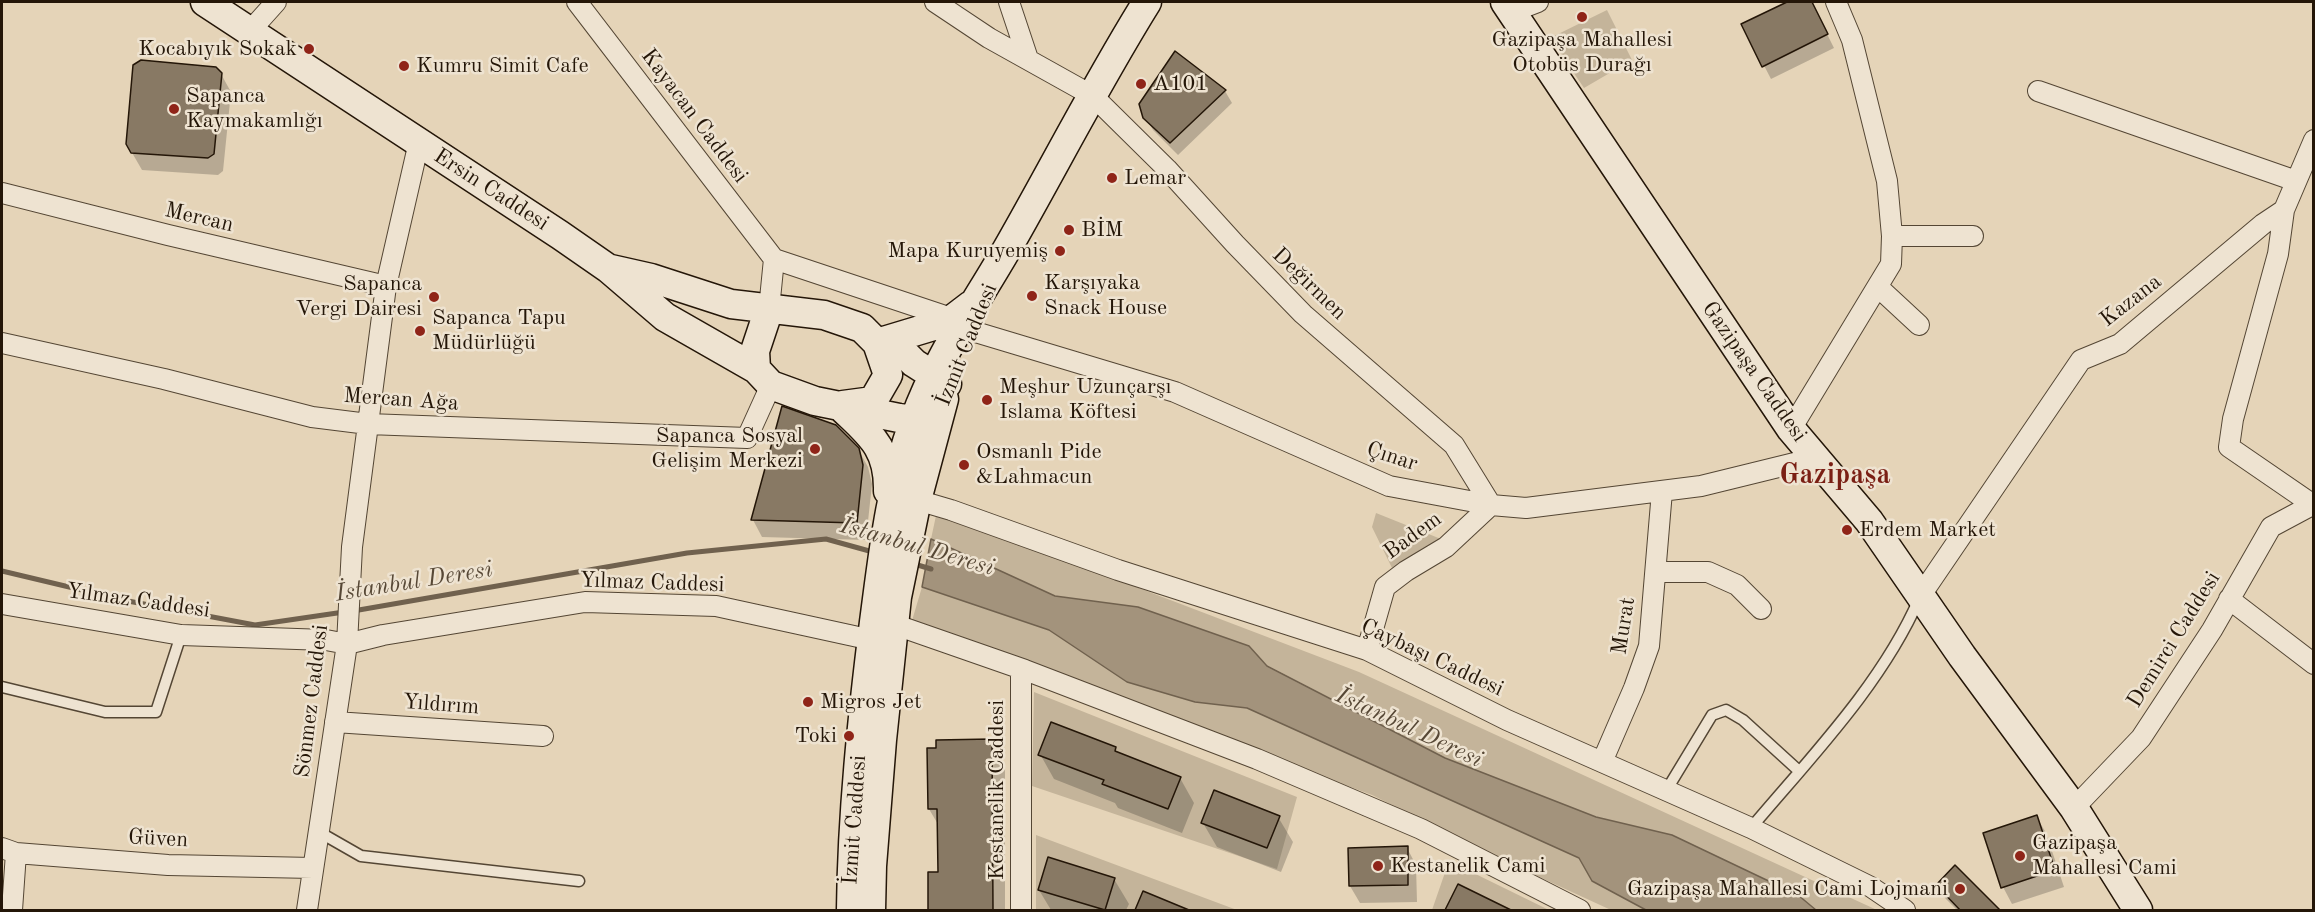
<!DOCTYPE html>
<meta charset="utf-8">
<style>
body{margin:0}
#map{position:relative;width:2315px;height:912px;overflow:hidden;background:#e5d4b8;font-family:"Old Standard TT",serif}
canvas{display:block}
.frame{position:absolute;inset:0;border:3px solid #241608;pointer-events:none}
</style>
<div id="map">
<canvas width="2315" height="912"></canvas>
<div class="frame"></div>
</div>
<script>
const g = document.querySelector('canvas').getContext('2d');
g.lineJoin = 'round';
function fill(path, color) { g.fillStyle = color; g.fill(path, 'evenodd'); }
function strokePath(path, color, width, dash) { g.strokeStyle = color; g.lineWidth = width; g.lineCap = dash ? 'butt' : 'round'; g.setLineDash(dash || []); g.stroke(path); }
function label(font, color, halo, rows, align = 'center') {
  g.font = font + ' "Old Standard TT",serif'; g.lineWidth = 5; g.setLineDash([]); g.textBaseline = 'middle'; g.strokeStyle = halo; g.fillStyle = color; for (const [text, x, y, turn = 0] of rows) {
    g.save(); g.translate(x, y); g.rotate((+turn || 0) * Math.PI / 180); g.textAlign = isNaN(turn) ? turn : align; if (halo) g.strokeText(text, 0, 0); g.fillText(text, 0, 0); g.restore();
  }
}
const green = new Path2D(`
 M1607,10L1632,60L1584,88L1550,38Z
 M937,511L1359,672L1877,910H1816L1798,895L1672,835L1596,817L1445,758L1267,665L1249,646L1138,607L1055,596L931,539Z
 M1376,513L1441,539L1392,568L1372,527Z
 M922,587L1049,630L1126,681L1195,702L1247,708L1579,858L1592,881L1646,910H1611L1500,859L1372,795L911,624Z
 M1034,692L1297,797L1277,869L1032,786Z
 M1036,835L1237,910H1036Z
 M1449,861L1549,910H1432Z`);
const water = new Path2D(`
 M931,539L1055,596L1138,607L1249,646L1267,666L1445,758L1596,817L1672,835L1798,895L1816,910H1646L1592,881L1579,858L1247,708L1195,702L1127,682L1049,630L922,587Z`);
const shadow = new Path2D(`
 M1790,2H1811L1834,48L1771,79L1743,25Z
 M221,74L231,92L223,171L218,175L142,170L127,144Z
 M1225,91L1232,103L1178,155L1153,130L1145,117Z
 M858,449L868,467L872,484L866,540L762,537L753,520Z
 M991,741L1005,765V910H930V874H940L939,826L929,809Z
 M1115,749L1119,754L1180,778L1194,803L1182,833L1118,808L1115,803L1054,779L1040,754Z
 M2036,816L2046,833L2064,887L2012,904L2003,887Z
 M1278,817L1293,842L1281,872L1217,847L1203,823Z
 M1407,848L1416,865L1417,902L1360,903L1350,886Z
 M1955,867L1997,910H1957L1945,898L1938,885Z
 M1114,879L1129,904L1126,910H1051L1039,890Z
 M1459,886L1508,910H1447Z
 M1144,893L1188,910H1137Z`);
const stream = new Path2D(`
 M911,563L931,569
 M2,571L128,601L255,625L344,612
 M353,611L687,553L826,539L873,552`);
const building = new Path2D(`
 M1787,2H1812L1828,34L1762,67L1741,24Z
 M1175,51L1226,90L1170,143L1143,118L1139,104Z
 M141,60L216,67L222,73L214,154L208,158L131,153L126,144L133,65Z
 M782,406L836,425L859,448L863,465L857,523L751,520Z
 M1051,722L1116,747L1115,751L1181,777L1168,809L1102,784L1104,780L1038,755Z
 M992,739L993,910H928V872H938L937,809H928L927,748H936V740Z
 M1214,790L1280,816L1267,848L1201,823Z
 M2037,815L2055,870L2001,888L1983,833Z
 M1408,846V885L1349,886L1348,848Z
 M1048,857L1115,878L1105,910L1038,890Z
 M1955,865L2000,910H1960L1936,885Z
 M1458,884L1511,910H1445Z
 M1143,891L1189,910H1135Z`);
const lane = new Path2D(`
 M2,687L105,712H156L181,635
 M1666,791L1712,715L1726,710L1743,720L1799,771
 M1751,828C1810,758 1882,684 1919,599
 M319,832L361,856L579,881`);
const street = new Path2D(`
 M577,2L774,259L769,309
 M935,2L989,38L1093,96L1167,169L1235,244L1303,314L1454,445L1491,505
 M1009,2L1028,59
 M1512,12L1538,2
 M250,31L276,2
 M2038,91L2296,181
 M2,193L168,235L386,286
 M2284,210L2278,254L2233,419L2229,447L2312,504
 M1892,236H1973
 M774,259L954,319
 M1878,287L1919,325
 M972,331L1175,392L1389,486L1491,505L1526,508L1701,486L1815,458
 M2,343L164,379L312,417L368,424L747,438L771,385
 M1791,429L1891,264L1892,236L1887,181L1852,40L1836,2
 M917,500L951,510L1118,570L1367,650L1507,720L1751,828L1871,887L1905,910
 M1656,572H1708L1737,585L1761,609
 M1921,595L2081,360L2120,344L2263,224L2284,210L2314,140
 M2229,599L2314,664
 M2,604L181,635L326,640L347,644L383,635L585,602L716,606L872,640
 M893,624L1025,670L1257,759L1421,829L1580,910
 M1367,650L1385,587L1406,571L1446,547L1491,505
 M335,722L543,736
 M1602,762L1634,688L1649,646L1662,491
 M2074,808L2141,738L2212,630L2271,527L2314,504
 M2,848L16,853L168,865L313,868
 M12,910L16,853
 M307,910L347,644L352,547L386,286L419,142
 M1021,910V669`);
const secondary = new Path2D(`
 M205,2L560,235L609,269L665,317L756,369L771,385L815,401L899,418L914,420L930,415
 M1505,2L1791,429L1869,521L1962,656L2074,808L2138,910
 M611,269L651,278L731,304L824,315L862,328L877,343L888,375L873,401L843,405
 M877,343L950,321L971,305
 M877,343L901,350L914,363L947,384
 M756,369L755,351L769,309
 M840,406C869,434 889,447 888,491
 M851,910C852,814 862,718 874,622C883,554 890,486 914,421C936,359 974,306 1007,249C1054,167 1097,82 1147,2
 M871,910L872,866L882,740L897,597L917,500L944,399`);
const markers = [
 [1582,17,6,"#8f2418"],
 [309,49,6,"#8f2418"],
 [404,66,6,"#8f2418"],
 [1141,84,6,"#8f2418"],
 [174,109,6,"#8f2418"],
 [1112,178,6,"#8f2418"],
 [1069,230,6,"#8f2418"],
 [1060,251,6,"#8f2418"],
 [1032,296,6,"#8f2418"],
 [434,297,6,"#8f2418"],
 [420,331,6,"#8f2418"],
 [987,400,6,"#8f2418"],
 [815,449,6,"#8f2418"],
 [964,465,6,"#8f2418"],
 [1847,530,6,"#8f2418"],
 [808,702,6,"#8f2418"],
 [849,736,6,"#8f2418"],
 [2020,856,6,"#8f2418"],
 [1378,866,6,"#8f2418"],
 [1960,889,6,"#8f2418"]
];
const poiNames = [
 ["Gazipaşa Mahallesi",1582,40,"center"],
 ["Otobüs Durağı",1582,65,"center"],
 ["Kocabıyık Sokak",297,49,"right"],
 ["Kumru Simit Cafe",416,66],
 ["A101",1153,84],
 ["Sapanca",186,96],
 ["Kaymakamlığı",186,121],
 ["Lemar",1124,178],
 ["BİM",1081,230],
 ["Mapa Kuruyemiş",1048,251,"right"],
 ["Karşıyaka",1044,283],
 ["Snack House",1044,308],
 ["Sapanca",422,284,"right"],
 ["Vergi Dairesi",422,309,"right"],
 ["Sapanca Tapu",432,318],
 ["Müdürlüğü",432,343],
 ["Meşhur Uzunçarşı",999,387],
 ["Islama Köftesi",999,412],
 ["Sapanca Sosyal",803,436,"right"],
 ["Gelişim Merkezi",803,461,"right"],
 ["Osmanlı Pide",976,452],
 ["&Lahmacun",976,477],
 ["Erdem Market",1859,530],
 ["Migros Jet",820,702],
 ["Toki",837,736,"right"],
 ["Gazipaşa",2032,843],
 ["Mahallesi Cami",2032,868],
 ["Kestanelik Cami",1390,866],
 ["Gazipaşa Mahallesi Cami Lojmani",1948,889,"right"]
];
const streetNames = [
 ["Kayacan Caddesi",694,116,53],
 ["Ersin Caddesi",491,190,33],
 ["Mercan",199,218,13],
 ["Değirmen",1309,284,44],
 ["Kazana",2131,301,-38],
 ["İzmit Caddesi",967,345,-68],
 ["Gazipaşa Caddesi",1754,372,55],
 ["Mercan Ağa",401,400,4],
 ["Çınar",1392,457,18],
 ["Badem",1413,536,-36],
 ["Yılmaz Caddesi",652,583,2],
 ["Yılmaz Caddesi",138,601,8],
 ["Murat",1624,626,-81],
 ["Demirci Caddesi",2174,640,-58],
 ["Çaybaşı Caddesi",1432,658,25],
 ["Sönmez Caddesi",312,701,-83],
 ["Yıldırım",441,705,4],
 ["Kestanelik Caddesi",997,790,-90],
 ["İzmit Caddesi",855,820,-86],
 ["Güven",158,839,3]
];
const waterNames = [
 ["İstanbul Deresi",917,547,16],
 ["İstanbul Deresi",414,582,-9],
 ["İstanbul Deresi",1409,728,25]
];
const districtNames = [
 ["Gazipaşa",1835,476]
];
fill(green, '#c4b49a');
fill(water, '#a3937c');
strokePath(water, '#70614e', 1.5);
fill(shadow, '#0003');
strokePath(stream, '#70614e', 5);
fill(building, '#887964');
strokePath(building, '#241608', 1.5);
strokePath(lane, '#544634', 13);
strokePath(street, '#544634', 22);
strokePath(secondary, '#241608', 31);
strokePath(lane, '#eee3d1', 10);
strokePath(street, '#eee3d1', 20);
strokePath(secondary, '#eee3d1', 28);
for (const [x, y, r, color] of markers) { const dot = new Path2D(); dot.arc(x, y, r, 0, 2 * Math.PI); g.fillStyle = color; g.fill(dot); strokePath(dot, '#eee3d1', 2); }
label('22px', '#241608', '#eee3d1', poiNames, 'left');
label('22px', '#241608', '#eee3d1', streetNames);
label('italic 24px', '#574836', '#eee3d1', waterNames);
label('bold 28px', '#7a1f14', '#eee3d1', districtNames);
</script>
